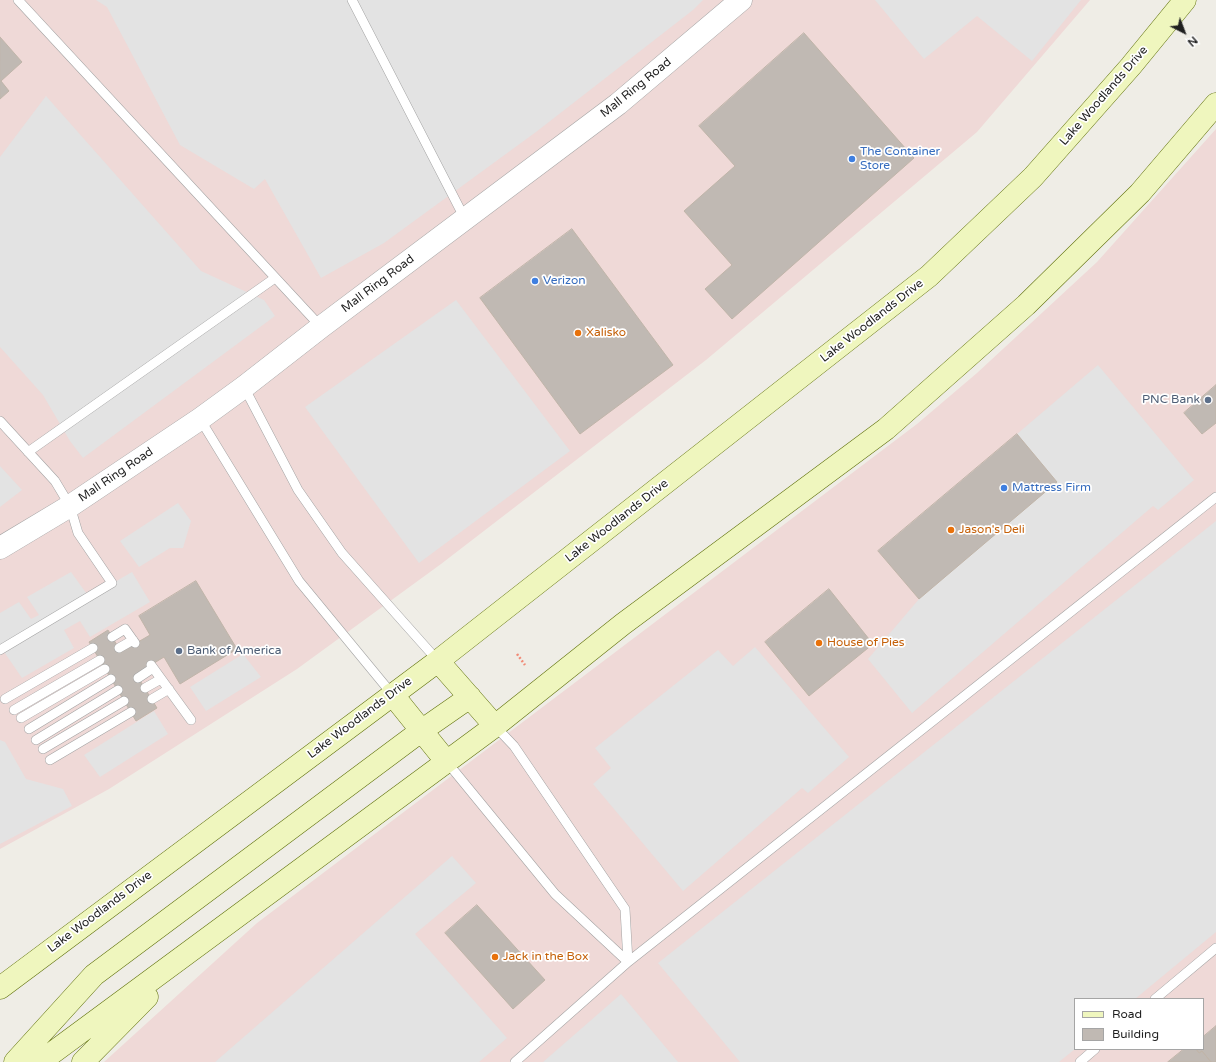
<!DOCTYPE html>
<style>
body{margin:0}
#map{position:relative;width:1216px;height:1062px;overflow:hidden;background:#efede6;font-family:"Varela Round",sans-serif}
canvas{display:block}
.legend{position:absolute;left:1074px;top:998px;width:130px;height:52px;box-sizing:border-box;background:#fff;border:1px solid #a5a5a5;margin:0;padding:5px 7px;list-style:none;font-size:12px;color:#1f1f1f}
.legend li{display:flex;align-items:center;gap:8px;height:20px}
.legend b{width:20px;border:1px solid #a5a5a5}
.north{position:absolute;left:1164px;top:12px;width:40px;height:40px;-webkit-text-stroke:3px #fff;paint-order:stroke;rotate:138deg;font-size:11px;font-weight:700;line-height:16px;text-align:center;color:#1f1f1f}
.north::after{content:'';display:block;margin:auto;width:14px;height:18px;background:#1f1f1f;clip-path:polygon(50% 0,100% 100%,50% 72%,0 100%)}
</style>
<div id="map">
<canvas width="1216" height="1062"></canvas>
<ul class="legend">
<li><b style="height:5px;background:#eff6be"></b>Road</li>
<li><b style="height:11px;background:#c0b9b3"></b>Building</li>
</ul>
<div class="north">N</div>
</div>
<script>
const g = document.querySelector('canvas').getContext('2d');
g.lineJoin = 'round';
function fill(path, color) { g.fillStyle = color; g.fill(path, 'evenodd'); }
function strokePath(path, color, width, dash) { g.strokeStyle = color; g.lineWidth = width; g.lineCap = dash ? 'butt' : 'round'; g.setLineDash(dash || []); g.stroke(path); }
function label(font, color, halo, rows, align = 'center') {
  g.font = font + ' "Varela Round",sans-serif'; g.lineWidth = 3.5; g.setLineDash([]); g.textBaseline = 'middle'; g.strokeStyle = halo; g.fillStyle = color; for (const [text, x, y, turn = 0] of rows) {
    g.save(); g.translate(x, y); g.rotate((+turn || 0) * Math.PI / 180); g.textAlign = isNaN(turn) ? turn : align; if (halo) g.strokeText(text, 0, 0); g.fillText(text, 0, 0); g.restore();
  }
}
const commercial = new Path2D(`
 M0,0H1090L977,132L706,360L441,564L297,669L109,789L0,849Z
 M1216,129V1062H104L257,923L917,424L977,373L1097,262ZM1075,999H1203V1049H1075Z`);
const parking = new Path2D(`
 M96,0H703L693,10L536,132L384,243L321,278L265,179L254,189L180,145L107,7Z
 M875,0H1081L1032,61L977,16L924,59Z
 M46,96L201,271L264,300L275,316L83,458L70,441L43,395L0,347V157Z
 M456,300L570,451L419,563L305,407Z
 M1098,365L1194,480L1158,510L1153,506L912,713L868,659L919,599L1057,482L1017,434Z
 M0,466L22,490L0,507Z
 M178,503L191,521L183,548H170L139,567L120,541Z
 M1216,521V932L1135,999H1075V1049L1059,1062H740L658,963Z
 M71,572L89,597L132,572L150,602L90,637L80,621L64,630L74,648L22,678L0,646V613L19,602L31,619L39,615L27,597Z
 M755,647L849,757L808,793L802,788L683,891L593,784L611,768L595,748L718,650L733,666Z
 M243,654L261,677L206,711L190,687Z
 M154,711L168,734L100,777L84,755Z
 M0,740L5,742L26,779L63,789L72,806L0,844Z
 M452,856L476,883L415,934L507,1038L479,1062H215Z
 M621,994L678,1062H543Z`);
const building = new Path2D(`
 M804,33L914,158L732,319L705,289L732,265L684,211L735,166L699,126Z
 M0,37L22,62L1,81L9,91L0,99Z
 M572,229L673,365L580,434L480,298Z
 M1216,385V423L1202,434L1184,413Z
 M1017,434L1057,482L919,599L878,551Z
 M196,581L237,649L180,684L164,657L136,674L157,708L136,721L89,642L108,630L121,652L150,635L139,616Z
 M829,589L873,644L809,696L765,642Z
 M477,905L545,980L513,1009L445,933Z
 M1216,1026V1062H1211L1202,1051L1199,1053L1196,1049H1203V1037Z
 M1184,1049H1196L1199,1053L1202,1051L1211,1062H1168Z`);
const path = new Path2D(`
 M517,654L525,665`);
const service = new Path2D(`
 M18,0L321,327
 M352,0L465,219
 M244,387L298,490L342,553L438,661
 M200,419L299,581L392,694
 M0,421L55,481L70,506L78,533L112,583L0,650
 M28,452L275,278
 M112,637L125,629L135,643
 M119,648L133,640
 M151,665L191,720
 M138,678L153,668
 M145,688L161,679
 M5,699L93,648
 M152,699L169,689
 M14,710L100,660
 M21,718L105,669
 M495,726L514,746L625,909L628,962
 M29,729L111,679
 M36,740L118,690
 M43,749L124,701
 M50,760L131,712
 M446,761L555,894L628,962
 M1155,999L1216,948
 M515,1062L628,962L1216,497
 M1080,1062L1095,1049`);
const tertiary = new Path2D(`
 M0,548L70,506L200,419L244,387L321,327L618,104L741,0`);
const secondary = new Path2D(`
 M438,661L495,726
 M392,694L446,761
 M0,988L438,661L929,276L1033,177L1131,66L1185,0
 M15,1062L94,975L421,731L470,697
 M40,1062L495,726L623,624L886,429L1026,305L1140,193L1216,104
 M83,1062L147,997`);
const markers = [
 [852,159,4,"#3f7fe0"],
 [535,281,4,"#3f7fe0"],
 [578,333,4,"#e8710a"],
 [1208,400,4,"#5c6f8a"],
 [1004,488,4,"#3f7fe0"],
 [951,530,4,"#e8710a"],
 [819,643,4,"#e8710a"],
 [179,651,4,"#5c6f8a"],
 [495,957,4,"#e8710a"]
];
const streetNames = [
 ["Mall Ring Road",636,88,-39],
 ["Lake Woodlands Drive",1104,96,-49],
 ["Mall Ring Road",378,284,-37],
 ["Lake Woodlands Drive",872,321,-38],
 ["Mall Ring Road",116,475,-34],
 ["Lake Woodlands Drive",617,521,-38],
 ["Lake Woodlands Drive",360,718,-37],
 ["Lake Woodlands Drive",100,912,-37]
];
const shopNames = [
 ["The Container",860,152],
 ["Store",860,166],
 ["Verizon",543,281],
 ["Mattress Firm",1012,488]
];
const foodNames = [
 ["Xalisko",586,333],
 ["Jason's Deli",959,530],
 ["House of Pies",827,643],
 ["Jack in the Box",503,957]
];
const serviceNames = [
 ["PNC Bank",1200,400],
 ["Bank of America",187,651,"left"]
];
fill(commercial, '#efd9d7');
fill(parking, '#e3e3e3');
fill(building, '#c0b9b3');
strokePath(building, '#c0b5a9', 1);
strokePath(service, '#a3a3a3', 10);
strokePath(tertiary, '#a3a3a3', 23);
strokePath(secondary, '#60710c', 23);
strokePath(path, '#f18a76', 2.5, [2, 2]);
strokePath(service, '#fff', 9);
strokePath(tertiary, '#fff', 22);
strokePath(secondary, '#eff6be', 22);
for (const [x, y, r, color] of markers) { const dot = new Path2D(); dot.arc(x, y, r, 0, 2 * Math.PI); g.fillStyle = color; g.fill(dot); strokePath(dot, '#fff', 1.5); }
label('12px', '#1f1f1f', '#fff', streetNames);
label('12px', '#366cbe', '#fff', shopNames, 'left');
label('12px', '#c56008', '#fff', foodNames, 'left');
label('12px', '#4e5e75', '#fff', serviceNames, 'right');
</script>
